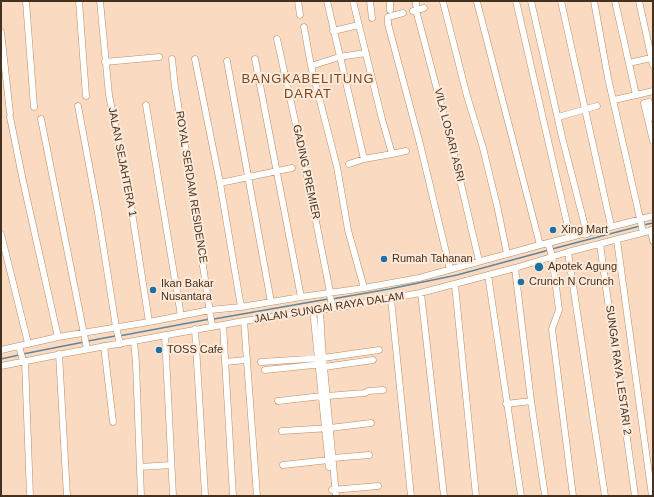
<!DOCTYPE html>
<style>
body{margin:0}
#map{position:relative;width:654px;height:497px;overflow:hidden;background:#fadac1;font-family:Arial,sans-serif}
canvas{display:block}
.frame{position:absolute;inset:0;border:2px solid #453120;pointer-events:none}
</style>
<div id="map">
<canvas width="654" height="497"></canvas>
<div class="frame"></div>
</div>
<script>
const g = document.querySelector('canvas').getContext('2d');
g.lineJoin = 'round';
function strokePath(path, color, width, dash) { g.strokeStyle = color; g.lineWidth = width; g.lineCap = dash ? 'butt' : 'round'; g.setLineDash(dash || []); g.stroke(path); }
function label(font, color, halo, rows, align = 'center') {
  g.font = font + ' Arial,sans-serif'; g.lineWidth = 4; g.setLineDash([]); g.textBaseline = 'middle'; g.strokeStyle = halo; g.fillStyle = color; for (const [text, x, y, turn = 0] of rows) {
    g.save(); g.translate(x, y); g.rotate((+turn || 0) * Math.PI / 180); g.textAlign = isNaN(turn) ? turn : align; if (halo) g.strokeText(text, 0, 0); g.fillText(text, 0, 0); g.restore();
  }
}
const stream = new Path2D(`
 M643,225L653,223
 M552,249L640,226
 M332,299L389,289L457,275L549,250
 M214,319L328,299
 M119,336L210,319
 M88,341L115,336
 M23,354L84,342
 M1,359L19,355`);
const minor = new Path2D(`
 M26,1L34,107
 M79,1L86,96
 M100,1L109,95L131,206L149,322
 M298,1L300,15
 M327,1L364,159L392,154L382,119L353,1
 M370,1L372,18
 M390,1V10
 M516,1L567,223L572,236
 M531,1L562,137L587,234
 M561,1L611,226
 M594,1L608,78L643,232
 M639,1L653,65
 M443,2L467,96L483,148L498,210L507,254
 M477,2L540,245
 M416,5V1
 M416,10L453,150L479,261
 M413,11L424,8
 M403,13L388,17V24L420,144L450,269
 M304,27L311,66L337,167L348,230L364,288
 M333,31L359,25
 M1,32L10,113
 M277,39L305,166L329,287L332,308
 M172,59L175,87L184,140L212,326
 M195,59L220,183L241,307
 M255,59L301,297
 M227,61L271,302
 M105,62L159,57
 M629,63L651,58
 M311,66L339,57L366,53
 M636,95L653,91
 M614,100L636,95L615,1
 M146,105L181,316
 M78,106L98,213L116,327L120,344
 M10,117L23,181L58,337
 M558,117L597,106
 M653,118L649,102L644,103L653,141
 M41,119L87,349
 M392,154L406,151
 M349,164L364,159
 M220,183L292,168
 M651,230L653,241
 M1,234L28,343
 M617,240L652,496
 M548,243L552,256L559,310L552,329L573,496
 M600,244L635,496
 M568,252L605,496
 M515,268L531,401L545,496
 M488,275L521,496
 M455,285L476,496
 M421,293L444,496
 M391,299L411,496
 M313,310L329,467
 M320,310L322,346L336,496
 M244,321L257,496
 M223,325L233,496
 M195,329L205,494
 M165,335L173,496
 M134,342L136,363L141,496
 M19,346L23,361
 M104,346L113,422
 M1,350L58,337L149,322L210,310L241,307L301,297L364,288L419,278L540,245L653,216
 M59,354L67,496
 M25,361L30,496
 M225,362L246,360
 M261,362L323,358L379,350
 M1,366L62,354L244,321L354,305L420,293L515,268L568,252L653,230
 M324,367L373,360
 M265,370L323,364
 M327,396L365,393L368,391L383,390
 M278,401L322,396
 M506,404L531,401
 M282,431L330,428L371,423
 M333,458L369,455
 M283,465L329,460
 M140,467L171,465
 M332,490L378,486`);
const markers = [
 [553,230,4,"#1d70a1"],
 [384,259,4,"#1d70a1"],
 [539,267,5,"#1d70a1"],
 [521,282,4,"#1d70a1"],
 [153,290,4,"#1d70a1"],
 [159,350,4,"#1d70a1"]
];
const streetNames = [
 ["VILA LOSARI ASRI",449,135,76],
 ["JALAN SEJAHTERA 1",122,162,79],
 ["GADING PREMIER",306,172,78],
 ["ROYAL SERDAM RESIDENCE",191,187,81],
 ["JALAN SUNGAI RAYA DALAM",329,308,-9],
 ["SUNGAI RAYA LESTARI 2",618,370,82]
];
const poiNames = [
 ["Xing Mart",561,230],
 ["Rumah Tahanan",392,259],
 ["Apotek Agung",548,267],
 ["Crunch N Crunch",529,282],
 ["Ikan Bakar",161,284],
 ["Nusantara",161,297],
 ["TOSS Cafe",167,350]
];
const quarterNames = [
 ["BANGKABELITUNG",308,79],
 ["DARAT",308,94]
];
strokePath(stream, '#60859e', 1.5);
strokePath(minor, '#bd8c64', 7);
strokePath(minor, '#fff', 6);
for (const [x, y, r, color] of markers) { const dot = new Path2D(); dot.arc(x, y, r, 0, 2 * Math.PI); g.fillStyle = color; g.fill(dot); strokePath(dot, '#ffe9d9', 1.5); }
label('11px', '#453120', '#ffe9d9', streetNames);
label('11px', '#453120', '#ffe9d9', poiNames, 'left');
g.letterSpacing = '1px';
label('13px', '#774a23', '#ffe9d9', quarterNames);
g.letterSpacing = '0px';
</script>
